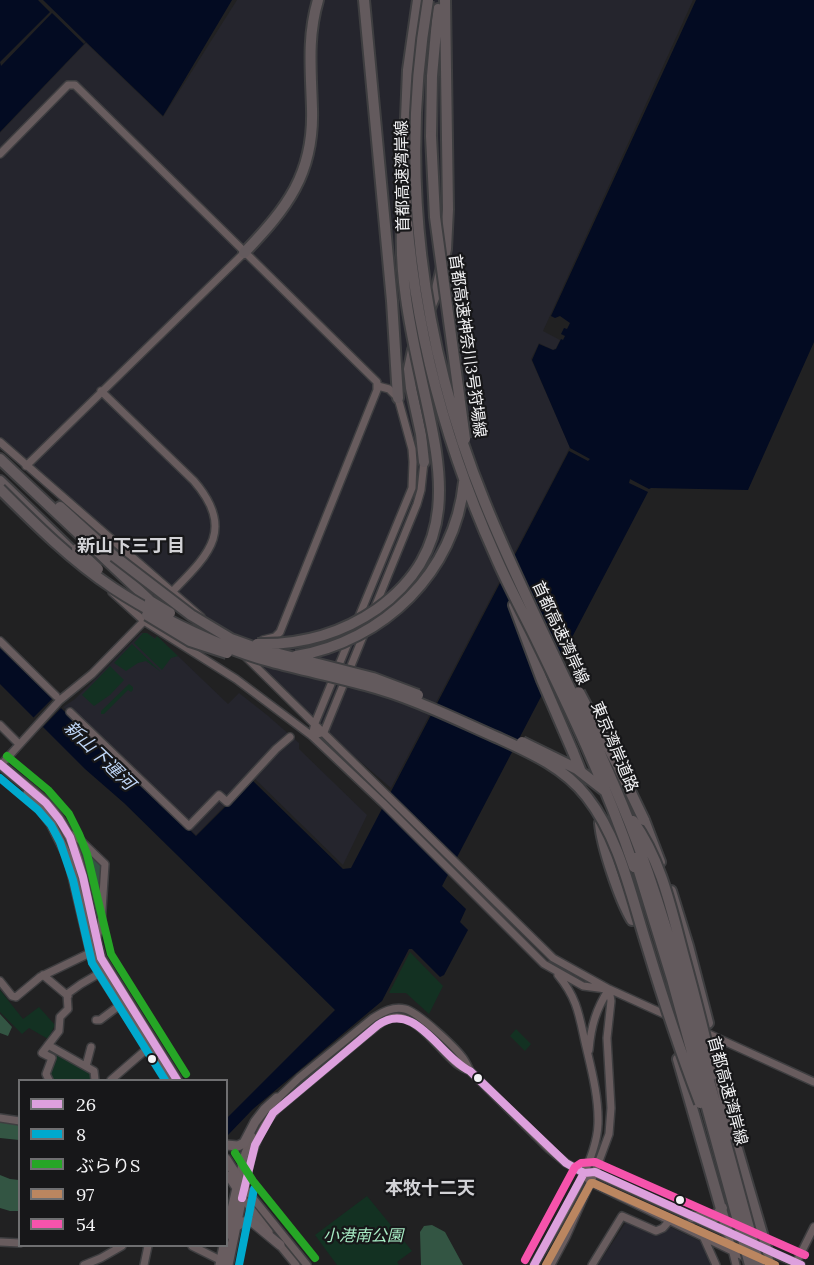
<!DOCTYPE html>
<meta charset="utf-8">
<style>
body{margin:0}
#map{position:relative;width:814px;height:1265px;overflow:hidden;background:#212122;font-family:Lora,"Noto Sans JP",serif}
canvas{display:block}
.legend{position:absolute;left:18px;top:1079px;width:210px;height:168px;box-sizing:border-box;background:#171719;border:2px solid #6f6f71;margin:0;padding:8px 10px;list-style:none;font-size:18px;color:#f3f3f5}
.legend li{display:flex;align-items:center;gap:12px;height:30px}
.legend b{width:30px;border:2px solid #6f6f71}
</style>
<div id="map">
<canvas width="814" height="1265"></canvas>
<ul class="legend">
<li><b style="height:8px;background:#dda0dd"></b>26</li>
<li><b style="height:8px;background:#00a9ce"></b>8</li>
<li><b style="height:8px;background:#26a626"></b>ぶらりS</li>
<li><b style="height:8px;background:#bb8660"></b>97</li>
<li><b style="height:8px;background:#f653ac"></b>54</li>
</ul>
</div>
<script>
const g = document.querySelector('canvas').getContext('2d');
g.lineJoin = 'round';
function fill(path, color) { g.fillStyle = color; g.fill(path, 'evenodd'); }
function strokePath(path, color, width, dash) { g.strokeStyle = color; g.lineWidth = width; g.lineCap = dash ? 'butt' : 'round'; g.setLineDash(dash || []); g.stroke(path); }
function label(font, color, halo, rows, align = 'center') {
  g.font = font + ' Lora,"Noto Sans JP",serif'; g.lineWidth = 4.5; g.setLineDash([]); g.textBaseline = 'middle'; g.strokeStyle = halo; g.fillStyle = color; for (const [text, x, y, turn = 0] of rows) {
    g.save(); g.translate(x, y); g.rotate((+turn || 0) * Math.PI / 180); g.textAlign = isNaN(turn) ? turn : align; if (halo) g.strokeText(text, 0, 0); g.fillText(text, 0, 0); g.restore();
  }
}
const built = new Path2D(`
 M237,0H693L543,331L560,340L556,348L553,350L539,343L531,359L570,447L391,788L315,723L0,440V133L86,43L163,117Z
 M141,633H147L155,638L157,636L228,704L239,693L267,715L299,743V749L367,815L343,865L253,777L196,835L63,707L75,699Z
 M626,1222L655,1235L668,1226L702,1242L713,1265H598Z`);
const green = new Path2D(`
 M143,633H147L155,639L157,636L178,656L171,658L162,670L134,643Z
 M132,644L161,672L146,661L138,663L126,671L114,663Z
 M110,666L124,680L110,695L94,706L82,695Z
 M129,684L133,687V690L131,692L128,690L104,714H101V711Z
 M410,952L443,986L429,1014L406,993H389Z
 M0,990L23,1019L39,1007L55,1025L48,1039L29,1028L22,1034L0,1012Z
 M516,1029L531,1044L525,1051L510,1036Z
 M57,1053L91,1073L92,1080H53L50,1074Z
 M367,1196L412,1251L397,1262L399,1265H337L315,1235Z`);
const forest = new Path2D(`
 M74,836L102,862L97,928L85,863Z
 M0,1014L12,1027L8,1036L0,1033Z
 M0,1121L19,1125V1140L0,1138Z
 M0,1175L10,1179L19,1180V1211H10L0,1208Z
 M432,1225L445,1232L463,1265H421L420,1232L424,1226Z`);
const water = new Path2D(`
 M0,0H232L163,116L86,42L0,132Z
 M696,0H814V342L748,490L651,488L649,489L630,479L629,483L648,492L442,886L466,909L460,922L468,930L444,975L440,977L412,949H409L382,1001L253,1109L228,1135L227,1118L335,1010L124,803L85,769L0,684V647L53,698V700L67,714L68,713L196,836L252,780L343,869L351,868L569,451L588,461L590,459L570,448L532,360L539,344L553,350L556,349L561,339L563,340L565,336L561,334L564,328L567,329L570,323L560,316L555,318L551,316Z`);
const pier = new Path2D(`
 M38,0H43L86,42L84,44L52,13L1,66L0,62L50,12Z
 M53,698L62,707L43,727L33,718Z`);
const minor = new Path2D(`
 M0,154L68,85H75L377,382V390L280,632L275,637L263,640
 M101,391L194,481C237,531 207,556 170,594
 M0,442L201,617
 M26,466L244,253
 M112,592L144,621L236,679L312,736L383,803L544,964L583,986L606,989
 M0,641L56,696
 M245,656L553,958L609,989L686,1024
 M70,712L189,826L219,795L227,802L276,749L290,737
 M0,725L19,744
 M312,736L315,723L412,488L413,462L412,449L398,398L389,389L378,386
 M312,736L324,732L417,504L421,490L424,462
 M0,766L60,700L92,674L146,619
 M67,832L80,840L105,864L101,925L96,940
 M43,975L68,996
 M0,981L12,996L16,997L40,977L94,951
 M96,1020H100L120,1005
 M702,1031L814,1082
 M48,1045L94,1071L95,1080
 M589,1050C591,1026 596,1009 609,989
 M86,1066L91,1047
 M49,1080L46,1074L52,1058L42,1053L59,1031L60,1017L68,1009L67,994L81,984L100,973
 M111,1080L148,1048
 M274,1102L299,1078L373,1018C383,1012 393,1006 405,1009C418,1012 455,1047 463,1058C466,1062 468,1067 470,1071
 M0,1118L20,1121
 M592,1172L743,1240
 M238,1180L245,1153L252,1136
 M241,1196L269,1232
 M728,1233L736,1265
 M703,1236L716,1265
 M0,1242L20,1243
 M278,1243L296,1265
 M192,1246L224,1262
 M765,1250L801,1265
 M767,1251L771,1265
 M796,1263L814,1227
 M84,1265L101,1258L122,1246
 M144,1265L148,1246
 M307,1265L244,1187C250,1160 256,1131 276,1110L368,1033C377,1026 386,1017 397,1017C420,1018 440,1051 457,1064C461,1067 466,1069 470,1071L549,1149L566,1163L584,1173L590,1182L749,1259
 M534,1265C554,1230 597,1164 598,1124C599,1097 591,1068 585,1042C579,1014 577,998 558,975
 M551,1265L566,1237L595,1172L609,1134L611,1108L607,1038L611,1001L609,989
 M592,1265L622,1216L656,1231L663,1228L670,1220`);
const major = new Path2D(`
 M0,764C15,778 32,789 46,803C87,844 85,908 101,958L177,1080
 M28,793L51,823L69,859L91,952L100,973L169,1080
 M226,1145L238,1146L244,1143L255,1122L265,1109L277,1098
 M226,1159L244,1187L228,1265
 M237,1226L243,1222L251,1221L280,1245
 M226,1235L237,1188L229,1176
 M220,1265L224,1246`);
const highway = new Path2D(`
 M364,0L392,301L398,398
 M431,136L432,76L438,9
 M404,167L408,70L418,0
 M244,253C287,208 314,174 312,109C311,71 307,37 318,0
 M0,459L150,601
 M424,462L421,434L411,388L409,369L413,350L436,293L446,249L448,209L445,0
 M0,481L73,552
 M60,507L114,556
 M514,605L542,680L573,752
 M605,754L630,811
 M644,820L660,862
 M600,823C602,847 620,900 632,920
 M659,891L671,924
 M671,891L688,946L708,1023
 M678,1059L728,1233
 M733,1135L767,1251
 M692,1217H716L722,1208`);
const highwayBridge = new Path2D(`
 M428,0C399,170 420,344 485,503C529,612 587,715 630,824C658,895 678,968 698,1040C718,1115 739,1190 759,1265
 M431,136L435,217L465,439
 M404,167C408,301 440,433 495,555C506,581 520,607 533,633C570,709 607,786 634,867
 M0,489C35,524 72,561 113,588C148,611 186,630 225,646C270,665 319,672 365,685C411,697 453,718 496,737C529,752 564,767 587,797C620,839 631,896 647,946C663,999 680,1051 700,1103
 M77,549L98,569
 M114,556L191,615L231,639L256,648L373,678L418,695
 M150,601L170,613
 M147,615L190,641L227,653
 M257,644C301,645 341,634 377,609C467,544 438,458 419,368C409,322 400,275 402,228
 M296,656C384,641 455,572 464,482
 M579,692L619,768L644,820
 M522,742L577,769L604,790
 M573,752L581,772
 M633,821C661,860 671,908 683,953C694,993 705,1033 713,1074
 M635,858L672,979L750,1265
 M716,1064L733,1135`);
const bus1 = new Path2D(`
 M0,764L46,803L59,819L70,837L83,877L101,958L177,1080
 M242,1198L255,1145L273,1113L378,1025C415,999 440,1057 470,1071L566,1163L584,1173L595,1172L801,1265
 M534,1265L584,1173`);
const bus2 = new Path2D(`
 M0,778L38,810L51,825L60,842L73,880L92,963L165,1080
 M239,1265L254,1189`);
const bus3 = new Path2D(`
 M7,756L48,790L69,814L79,834L87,854L111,954L186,1074
 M235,1153L253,1181L315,1258`);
const bus4 = new Path2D(`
 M546,1265L591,1183H593L775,1265`);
const bus5 = new Path2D(`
 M525,1260L575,1167L581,1163L595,1162L805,1255`);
const markers = [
 [152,1059,5,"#f3f3f5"],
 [478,1078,5,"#f3f3f5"],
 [680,1200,5,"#f3f3f5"]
];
const streetNames = [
 ["首都高速湾岸線",403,176,-91],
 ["首都高速神奈川3号狩場線",467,346,82],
 ["首都高速湾岸線",560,633,65],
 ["東京湾岸道路",614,747,67],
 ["首都高速湾岸線",727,1091,75]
];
const parkNames = [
 ["小港南公園",363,1236]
];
const neighbourhoodNames = [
 ["新山下三丁目",131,547],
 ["本牧十二天",430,1189]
];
const waterNames = [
 ["新山下運河",99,756,44]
];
fill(built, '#25252d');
fill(green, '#133122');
fill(forest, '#335543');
fill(water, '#030b22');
fill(pier, '#212122');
strokePath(minor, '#3e3e40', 10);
strokePath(major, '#3e3e40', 12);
strokePath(highway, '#3e3e40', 14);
strokePath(minor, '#685c5e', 7);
strokePath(major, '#695d60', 9);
strokePath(highway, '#635a5d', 10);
strokePath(highwayBridge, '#3e3e40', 14, []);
strokePath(highwayBridge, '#635a5d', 10);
strokePath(bus1, '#dda0dd', 8);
strokePath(bus2, '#00a9ce', 8);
strokePath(bus3, '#26a626', 8);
strokePath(bus4, '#bb8660', 8);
strokePath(bus5, '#f653ac', 8);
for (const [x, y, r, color] of markers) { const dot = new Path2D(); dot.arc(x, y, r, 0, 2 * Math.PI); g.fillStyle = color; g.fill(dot); strokePath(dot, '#171719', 2); }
label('16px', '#f3f3f5', '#171719', streetNames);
label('italic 16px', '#a7ebc4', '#171719', parkNames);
label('bold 18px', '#d2d2d6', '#171719', neighbourhoodNames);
label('italic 18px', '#bed5f6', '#171719', waterNames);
</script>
